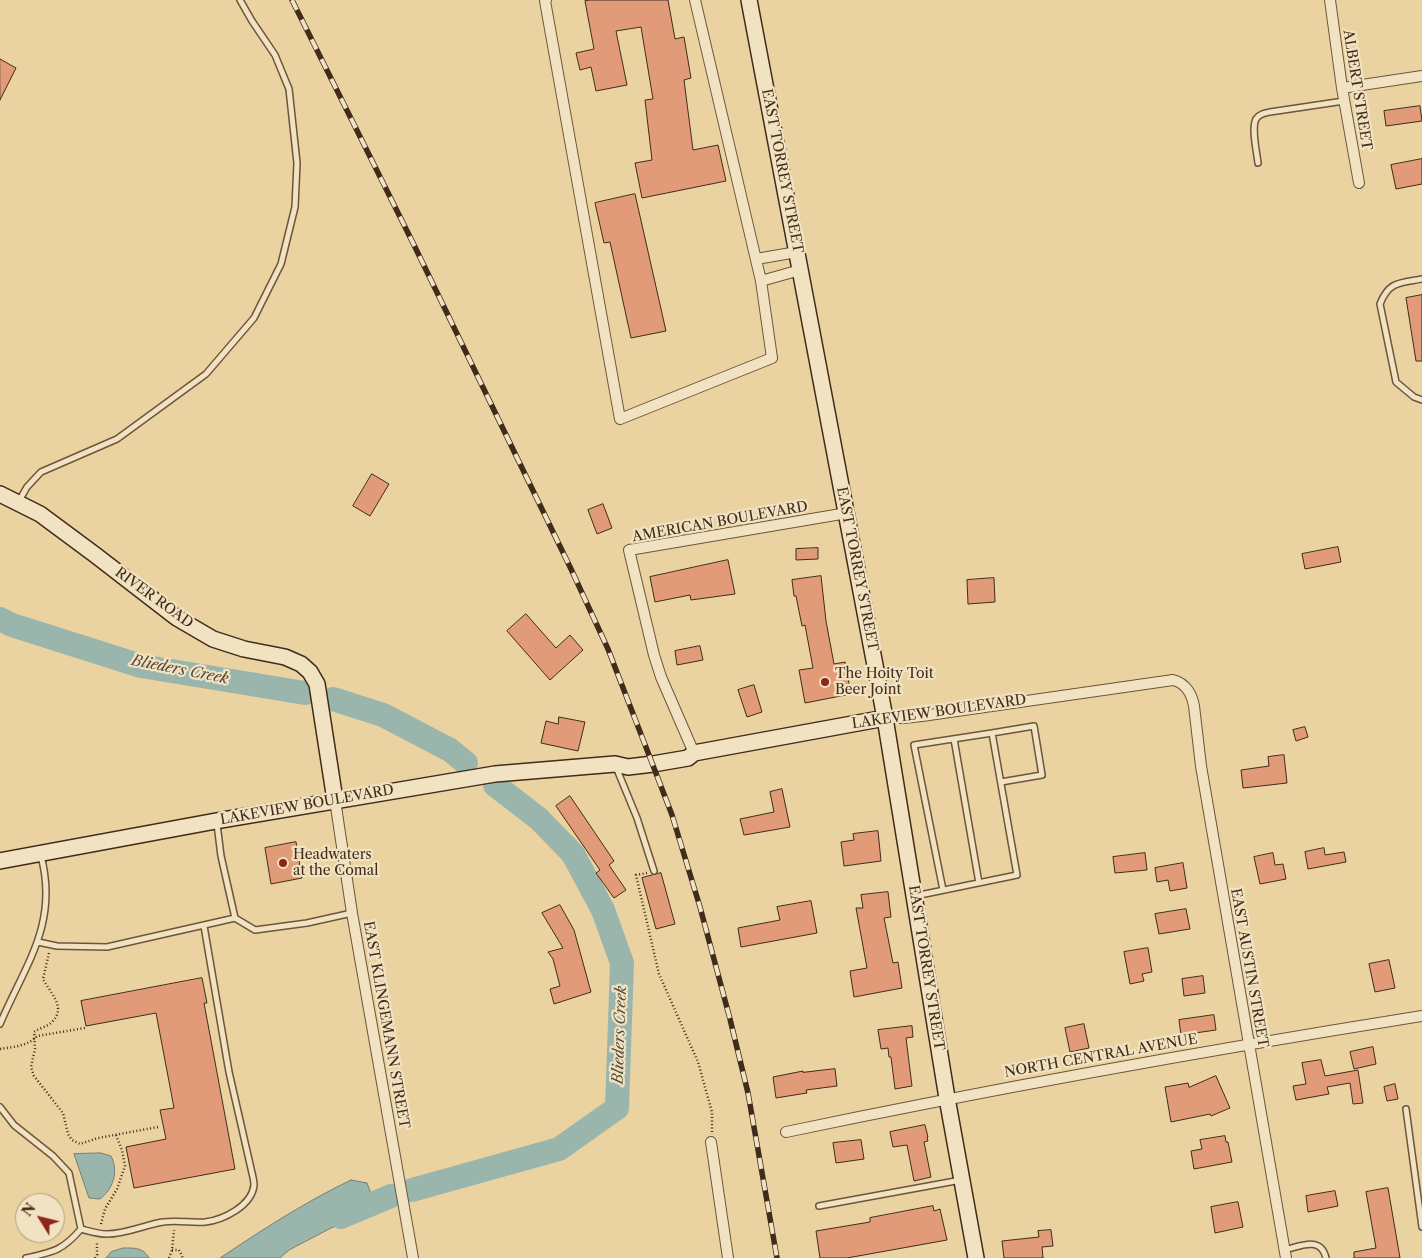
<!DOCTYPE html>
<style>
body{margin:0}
#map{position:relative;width:1422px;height:1258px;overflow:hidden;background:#ead3a1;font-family:"Libre Caslon Text",serif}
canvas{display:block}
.north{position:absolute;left:15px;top:1193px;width:50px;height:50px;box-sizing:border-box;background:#f1e2c2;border:1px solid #ab997f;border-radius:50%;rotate:306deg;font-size:14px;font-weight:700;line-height:20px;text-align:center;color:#412b1b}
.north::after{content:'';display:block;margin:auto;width:18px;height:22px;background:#8f2418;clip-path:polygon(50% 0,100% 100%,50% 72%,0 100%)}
</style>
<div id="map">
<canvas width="1422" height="1258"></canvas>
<div class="north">N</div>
</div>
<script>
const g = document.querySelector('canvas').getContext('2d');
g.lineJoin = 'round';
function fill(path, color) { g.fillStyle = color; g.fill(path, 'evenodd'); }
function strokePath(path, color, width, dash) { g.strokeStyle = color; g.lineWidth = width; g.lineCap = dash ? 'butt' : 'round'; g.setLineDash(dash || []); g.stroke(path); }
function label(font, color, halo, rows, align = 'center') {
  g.font = font + ' "Libre Caslon Text",serif'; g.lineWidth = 4.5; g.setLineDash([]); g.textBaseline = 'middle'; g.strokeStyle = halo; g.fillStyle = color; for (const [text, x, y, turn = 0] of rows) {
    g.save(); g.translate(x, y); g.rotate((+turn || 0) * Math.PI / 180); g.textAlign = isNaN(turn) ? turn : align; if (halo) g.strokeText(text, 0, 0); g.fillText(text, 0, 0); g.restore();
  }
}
const water = new Path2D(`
 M101,1153L111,1156C119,1172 113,1189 100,1199L89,1198L74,1154Z
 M351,1180L367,1183L371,1194L372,1213L331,1228L289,1250L280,1258H220C262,1230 305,1202 351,1180Z
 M123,1248C134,1248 143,1247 149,1258H106L111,1252Z`);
const river = new Path2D(`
 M0,619L12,625L141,666L305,693
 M333,699L383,715L450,750L466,763
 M412,1190L559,1149L617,1108L622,963L603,910L573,854L539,819L495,785
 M341,1217L391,1196`);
const building = new Path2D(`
 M591,0H668L675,39L684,37L691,78L684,80L693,150L718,145L726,181L642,198L635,163L652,160L645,100L653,99L641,27L616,31L627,85L596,91L591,67L580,70L576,53L594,49L585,1Z
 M0,59L16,68L0,100Z
 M1420,106L1422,121L1386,126L1384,111Z
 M1422,159V184L1396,189L1391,165Z
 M635,194L666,331L631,338L610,242L604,243L595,203Z
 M1422,295V361H1416L1406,298Z
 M372,474L389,484L370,516L353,506Z
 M603,504L612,528L597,534L588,510Z
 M1338,547L1341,562L1305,569L1302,554Z
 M818,548V559L796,560V549Z
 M728,560L735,594L691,600L690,595L655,602L650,577Z
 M821,576L826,621L834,664L845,662L851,694L805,703L799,670L813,668L805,625L802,626L796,596H794L792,580Z
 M994,578L995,602L968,604L967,580Z
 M526,614L556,648L570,635L583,650L550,680L507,631Z
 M700,646L703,660L677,665L675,651Z
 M754,685L762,712L747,717L738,690Z
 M559,717L585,722L578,751L541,743L546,721L558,724Z
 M1305,727L1308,737L1296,741L1293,730Z
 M1284,755L1287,783L1243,788L1241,770L1269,766L1268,757Z
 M782,789L790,827L744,835L740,819L774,812L770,792Z
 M570,796L614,861L609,865L626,890L614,898L596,873L600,870L556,806Z
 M878,831L881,861L844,866L841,842L854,840L853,834Z
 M296,842L302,878L271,884L265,848Z
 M1324,848L1325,855L1344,852L1346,862L1308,869L1305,852Z
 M1145,853L1147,870L1115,873L1113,857Z
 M1273,853L1275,865L1283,864L1286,879L1260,884L1254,857Z
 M1183,863L1187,888L1170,891L1168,880L1157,882L1155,868Z
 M661,873L675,924L656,929L642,878Z
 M888,892L891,917L884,918L893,963L898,962L902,988L854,997L850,971L867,968L856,908H863L861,895Z
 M811,901L817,933L741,947L738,928L780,920L777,907Z
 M560,905L574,930L591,992L554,1004L550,989L560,986L553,959L548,952L563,948L542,913Z
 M1186,909L1190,929L1159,934L1155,914Z
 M1148,948L1152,972L1142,974L1144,981L1130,984L1124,952Z
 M1389,960L1395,988L1375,992L1369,964Z
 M1203,976L1205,993L1184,996L1182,979Z
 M202,978L207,1003H204L235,1169L134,1188L126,1147L166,1139L160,1110L174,1108L156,1013L86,1026L81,1001Z
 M1214,1015L1216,1030L1181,1035L1179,1020Z
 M1084,1024L1089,1048L1070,1052L1065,1028Z
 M912,1026L913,1037L906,1038L912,1086L895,1089L891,1057H889L888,1048L881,1049L878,1030Z
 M1373,1047L1376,1064L1354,1069L1350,1052Z
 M1321,1060L1325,1076L1358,1070L1363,1103L1353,1104L1350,1083L1327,1087L1329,1094L1296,1100L1293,1086L1306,1084L1302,1063Z
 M835,1069L837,1086L806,1090L807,1093L776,1098L773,1077L803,1071V1072Z
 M1216,1076L1230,1108L1211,1116L1210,1114L1171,1122L1165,1087L1188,1083L1189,1087Z
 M1395,1084L1398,1099L1387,1101L1384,1087Z
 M925,1125L928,1137H927L928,1141L924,1142L931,1177L914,1181L907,1145L893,1147L890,1132Z
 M1225,1136L1226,1142H1228L1232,1162L1194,1169L1191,1151L1202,1149L1200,1140Z
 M861,1140L864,1159L836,1163L833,1143Z
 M1388,1188L1400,1258H1354V1252L1376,1248L1366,1192Z
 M1335,1191L1338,1206L1308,1212L1306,1196Z
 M1238,1202L1243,1227L1215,1233L1211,1207Z
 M933,1206L934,1211L940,1209L947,1240L847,1258H820L816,1231L870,1222V1218Z
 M1051,1230L1053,1246L1042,1247L1043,1258H1004L1002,1241L1039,1237L1038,1231Z`);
const path = new Path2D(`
 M647,873L636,875L659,974L698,1062L712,1112V1133
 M49,953L43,979C50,993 67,1007 52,1022C47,1027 39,1028 34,1032L35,1049L31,1067L34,1076L63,1113L68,1134L72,1140L80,1144L98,1138L158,1127
 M0,1049C13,1047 28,1046 37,1036L85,1028
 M101,1224L105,1209L117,1189L125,1166L122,1150L116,1135
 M172,1250H179L183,1258
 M95,1258L97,1255V1242
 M169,1258L172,1250L174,1230`);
const lane = new Path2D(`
 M1258,163C1257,153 1251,128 1256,119C1259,114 1265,113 1270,112L1344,101
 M1422,279C1400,283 1389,281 1380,304L1396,382L1414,397L1422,400
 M19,501L27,487L41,472L117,439L206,374L254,318L281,264L295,207L297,163L289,89L275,55L252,21L240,0
 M992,733L1034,726L1042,775L1001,782
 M954,739L979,883
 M616,767L637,818L654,871
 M217,824L221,856L235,918L255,930L307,923L352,913
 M915,896L1017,875L992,733L914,745L943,890
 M38,942L57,946L107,947L235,918
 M0,1024C25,965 59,924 41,856
 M0,1107L14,1125L53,1156L69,1173L81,1229C89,1231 98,1234 107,1234C126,1234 144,1225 163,1222C177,1220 191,1223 205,1222C223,1220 252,1206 254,1185C254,1181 253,1177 252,1173L229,1072L204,926
 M1406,1109L1422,1227
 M819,1206L961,1180
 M1284,1250C1301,1246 1321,1236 1326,1258
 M26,1258C53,1252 62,1251 81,1229`);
const street = new Path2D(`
 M546,0L545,1L620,419L772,358L761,281L695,0
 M1330,0L1342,88L1359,183
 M1342,88L1422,76
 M756,259L797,252
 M761,281L800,270
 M885,718H904L922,716L1173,680C1186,683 1192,695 1194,706L1201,766L1286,1258
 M694,753L661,677L654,655L629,550L847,513
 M335,800L352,913L413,1258
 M786,1132C997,1088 1209,1050 1422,1016
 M711,1142L728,1258`);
const secondary = new Path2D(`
 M749,0L885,718L947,1098L976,1258
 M0,494L40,514L94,554L177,618L213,639L244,649L285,657L301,664L310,672L317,684L335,800
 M0,861L216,821L495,774L615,764L628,767L653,764L688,758L694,753L885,718`);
const rail = new Path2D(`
 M292,0L414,245L571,569L608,649L649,755L672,815L700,907L730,1019L748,1093L777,1258`);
const markers = [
 [825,682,5,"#8f2418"],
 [283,863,5,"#8f2418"]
];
const streetNames = [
 ["ALBERT STREET",1357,90,81],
 ["EAST TORREY STREET",782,171,79],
 ["AMERICAN BOULEVARD",720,522,-10],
 ["EAST TORREY STREET",857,569,79],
 ["RIVER ROAD",154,598,36],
 ["LAKEVIEW BOULEVARD",939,712,-8],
 ["LAKEVIEW BOULEVARD",307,805,-10],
 ["EAST TORREY STREET",926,968,81],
 ["EAST AUSTIN STREET",1249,968,80],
 ["EAST KLINGEMANN STREET",386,1025,80],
 ["NORTH CENTRAL AVENUE",1101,1056,-10]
];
const poiNames = [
 ["The Hoity Toit",835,674],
 ["Beer Joint",835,690],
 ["Headwaters",293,855],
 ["at the Comal",293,871]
];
const waterNames = [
 ["Blieders Creek",180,670,11],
 ["Blieders Creek",620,1035,-88]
];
fill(water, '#9ab6ac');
strokePath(water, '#767e72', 1);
strokePath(river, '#9ab6ac', 24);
fill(building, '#e29b78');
strokePath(building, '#412b1b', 1);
strokePath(lane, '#6b553c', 8);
strokePath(street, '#6b553c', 12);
strokePath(secondary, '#412b1b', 18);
strokePath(path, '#412b1b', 2.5, [1, 2.5]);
strokePath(lane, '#f1e2c2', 5);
strokePath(street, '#f1e2c2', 10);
strokePath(secondary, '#f1e2c2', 15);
strokePath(rail, '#412b1b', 5.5);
strokePath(rail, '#f1e2c2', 4, [11]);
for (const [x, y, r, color] of markers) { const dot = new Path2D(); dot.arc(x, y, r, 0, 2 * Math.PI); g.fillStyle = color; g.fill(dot); strokePath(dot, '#f1e2c2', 2); }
label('14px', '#412b1b', '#f1e2c2', streetNames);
label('14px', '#412b1b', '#f1e2c2', poiNames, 'left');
label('italic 15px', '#534738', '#f1e2c2', waterNames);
</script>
